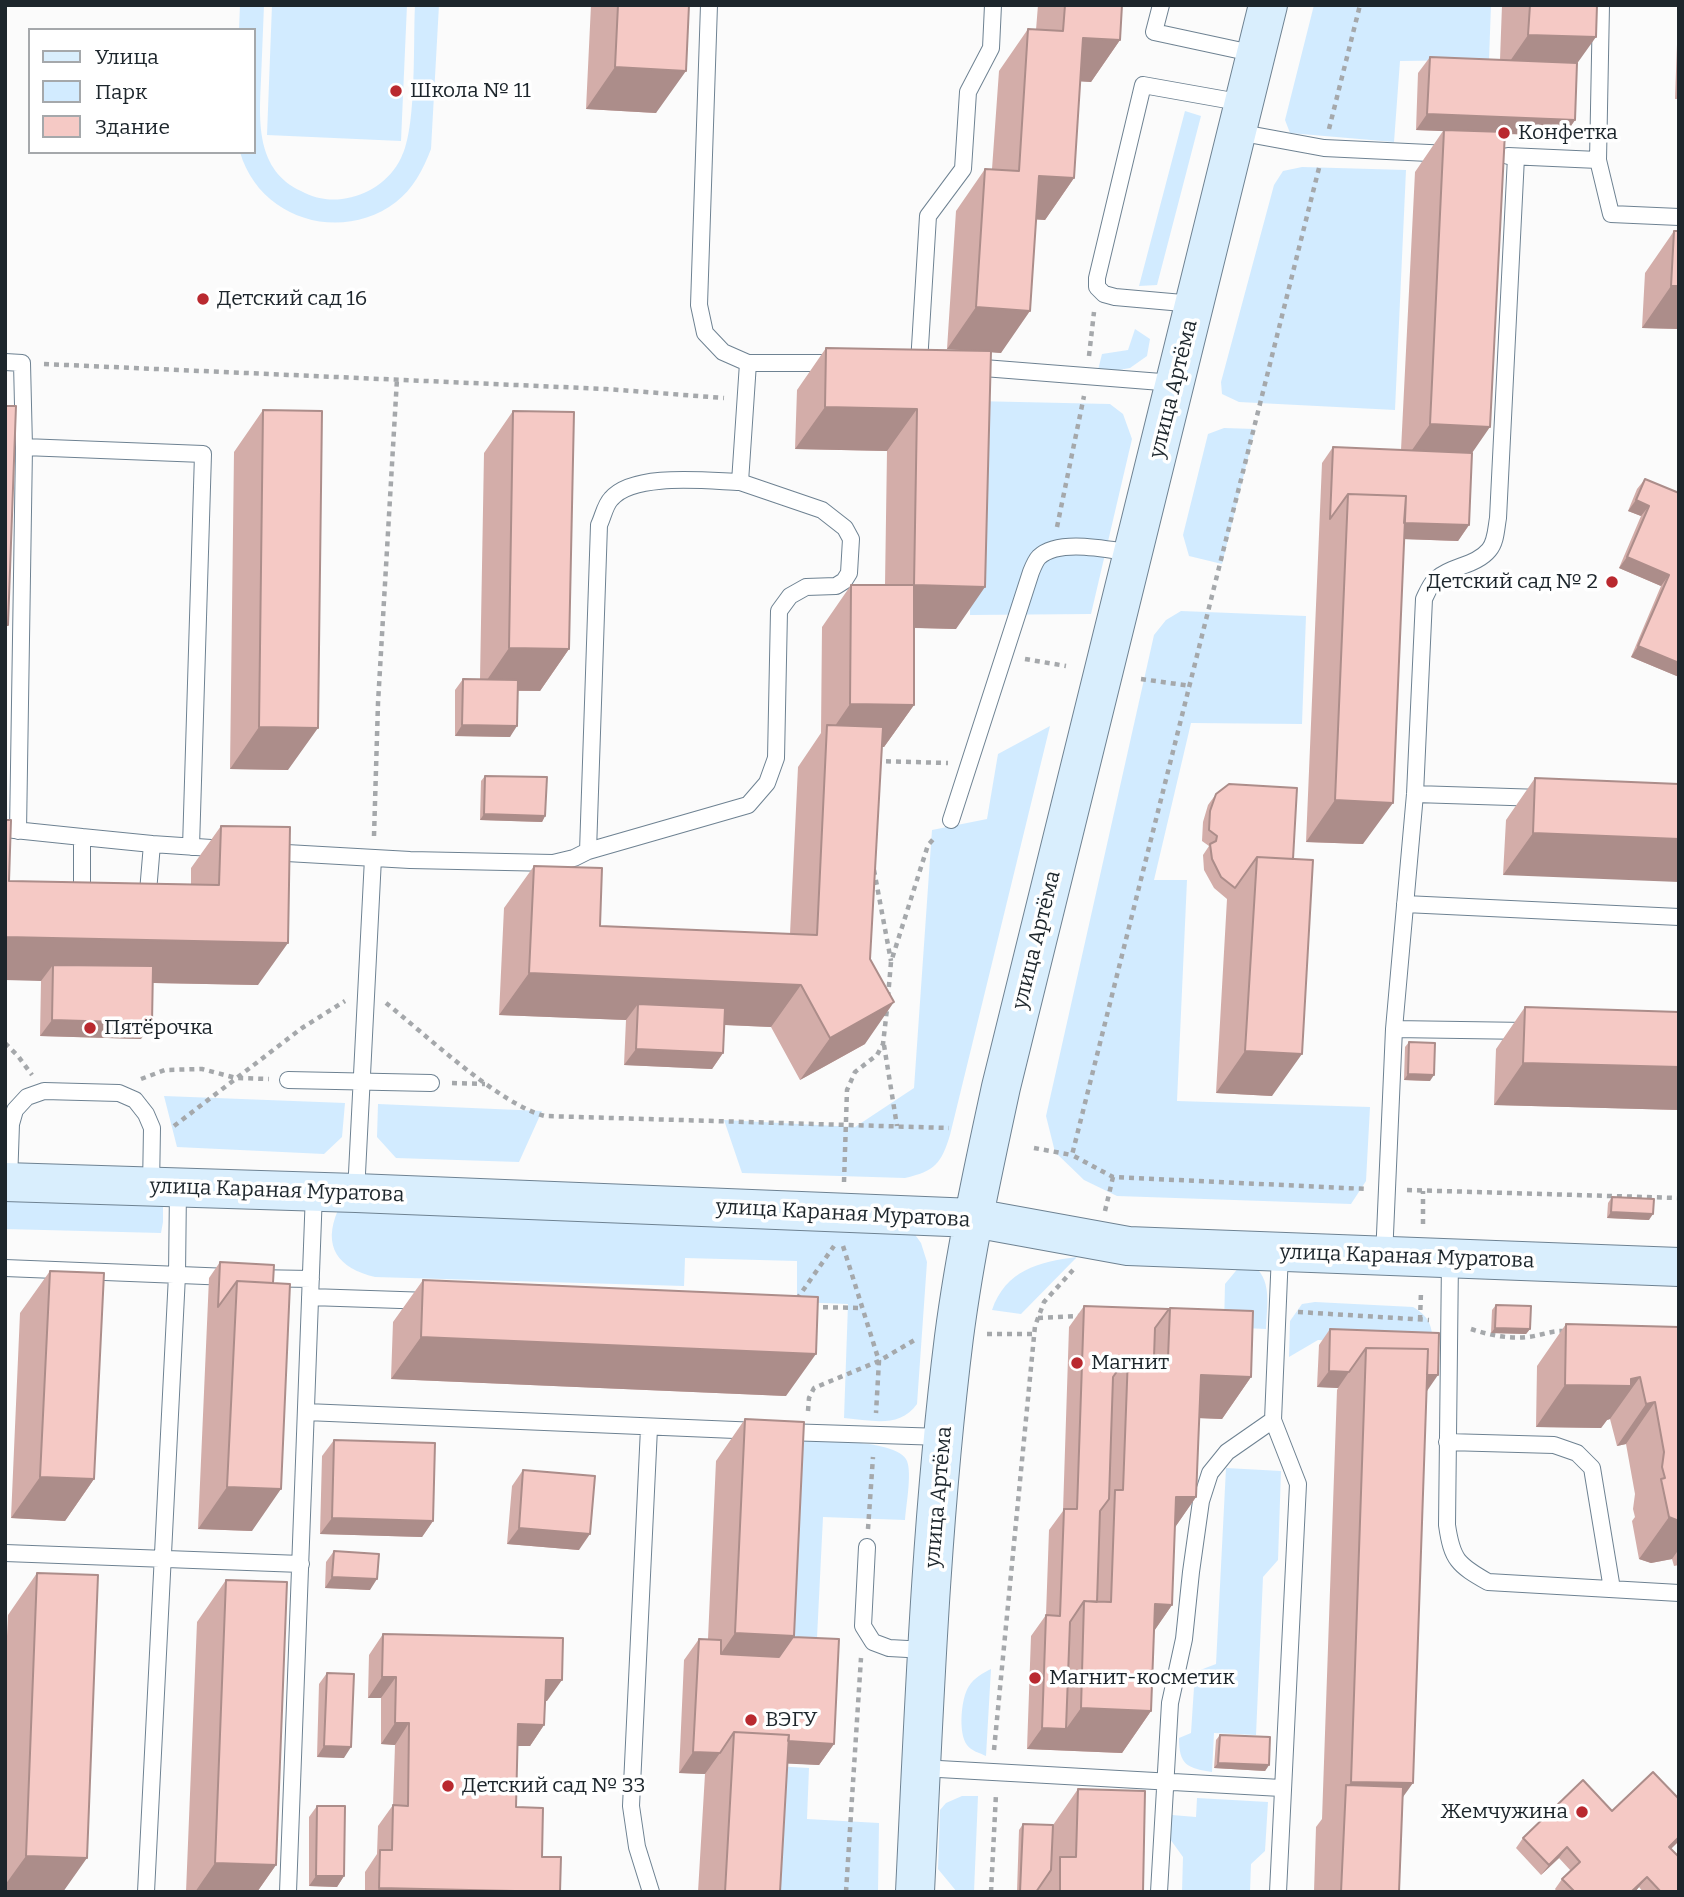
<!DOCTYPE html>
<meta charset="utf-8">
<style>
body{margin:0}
#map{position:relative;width:1684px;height:1897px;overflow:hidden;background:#fbfbfb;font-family:Bitter,serif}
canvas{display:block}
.frame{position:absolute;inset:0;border:7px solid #1d262c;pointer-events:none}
.legend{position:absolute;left:28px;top:28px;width:228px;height:126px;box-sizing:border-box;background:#fff;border:2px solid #a5a8ab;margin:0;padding:9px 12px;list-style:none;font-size:21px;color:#1d262c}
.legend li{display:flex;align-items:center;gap:14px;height:35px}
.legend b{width:35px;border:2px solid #a5a8ab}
</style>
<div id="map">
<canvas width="1684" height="1897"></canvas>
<div class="frame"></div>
<ul class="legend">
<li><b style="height:9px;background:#d9eefd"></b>Улица</li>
<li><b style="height:19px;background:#d2ebff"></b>Парк</li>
<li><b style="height:19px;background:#f5c9c5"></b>Здание</li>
</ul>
</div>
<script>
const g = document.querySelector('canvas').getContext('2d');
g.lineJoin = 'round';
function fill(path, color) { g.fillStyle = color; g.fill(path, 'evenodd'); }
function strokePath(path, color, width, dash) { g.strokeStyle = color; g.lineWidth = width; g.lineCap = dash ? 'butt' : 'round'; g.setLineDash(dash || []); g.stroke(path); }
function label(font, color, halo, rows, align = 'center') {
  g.font = font + ' Bitter,serif'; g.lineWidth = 7; g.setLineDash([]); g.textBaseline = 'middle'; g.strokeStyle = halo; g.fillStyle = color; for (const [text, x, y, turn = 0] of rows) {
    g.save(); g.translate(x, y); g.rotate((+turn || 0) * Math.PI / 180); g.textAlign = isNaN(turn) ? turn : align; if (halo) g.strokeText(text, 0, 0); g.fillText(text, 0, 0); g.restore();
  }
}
const green = new Path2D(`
 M240,5H264C263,30 262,55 261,80C259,122 256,170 301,191C314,198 328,201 342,199C367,196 390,181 401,158C417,129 413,42 415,5H439L431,149C423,170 413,189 396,202C341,244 259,219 240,152H254V30H239Z
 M272,5H407L401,141L267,135Z
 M1314,5H1491L1489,60L1400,61L1394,142L1290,133L1285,120Z
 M1185,111L1201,116L1157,285L1139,286Z
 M1302,167L1406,170L1395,410L1239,402L1222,394L1221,382L1274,185L1283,171Z
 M1135,329L1150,339L1147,356L1130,368L1097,374L1102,354L1128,350Z
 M973,401L1110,404L1123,414L1132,439L1091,614L970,615Z
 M1224,428L1255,429L1222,564L1189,556L1183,535L1208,434Z
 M1181,611L1306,616L1302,724L1191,723L1154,880H1187L1177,1101L1370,1107L1366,1181L1351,1204L1117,1196L1084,1180L1055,1152L1046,1116L1154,635L1166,620Z
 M1050,726L950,1135C941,1164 935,1171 905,1178L742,1173L724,1120L855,1127L914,1088L932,830L987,819L998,754Z
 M164,1096L345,1103L342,1137L324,1154L177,1147Z
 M378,1104L542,1111L519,1162L396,1158L377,1137Z
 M5,1183L163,1188V1222L161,1233L5,1229Z
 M338,1210L911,1229L921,1243L927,1262L917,1404C899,1429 871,1420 844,1418L848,1304L797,1302V1261L685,1258L684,1286L375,1277C338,1268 322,1247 338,1210Z
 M1077,1257L1021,1314L992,1310C1006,1270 1038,1262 1077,1257Z
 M1244,1261C1274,1272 1267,1303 1266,1329L1224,1327L1225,1284Z
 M1315,1302L1413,1307C1430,1317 1432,1326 1433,1344L1318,1340L1289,1357L1290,1321L1302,1304Z
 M778,1440C803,1441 898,1437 907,1461C912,1474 906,1505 905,1520L823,1517L816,1658L768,1656Z
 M1226,1468L1281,1471L1278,1560L1263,1577L1256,1735L1214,1733L1212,1772C1187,1768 1179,1765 1179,1738L1191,1733L1195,1672L1216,1664Z
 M991,1669L986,1756C980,1753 971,1751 967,1745C958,1733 961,1698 969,1686C974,1678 983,1673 991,1669Z
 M774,1766L809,1768L807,1819L879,1823L878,1892H756Z
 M962,1796H978L974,1892H957L938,1869L940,1810L946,1803Z
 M1197,1798L1268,1802L1265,1851L1251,1864L1250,1892H1182L1183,1857L1170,1839L1172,1815L1196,1817Z`);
const path = new Path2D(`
 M1329,129L1360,5
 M1319,168L1072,1155L1113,1177L1367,1189
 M1089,356L1094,312
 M44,364L606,389L724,398
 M1057,527L1084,396
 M1025,659L1066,666
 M1141,679L1191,686
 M876,761L948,763
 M374,836L378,703L397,379
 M874,870L891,961
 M888,997L891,962L928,845L936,836
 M386,1003C425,1034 500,1105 545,1116L949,1128
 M5,1043L18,1056L32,1075
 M884,1045L897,1126
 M141,1079L165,1070L202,1069L236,1078L269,1079
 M452,1083L485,1084
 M174,1126L302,1028L345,1001
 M1034,1148L1072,1155
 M844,1182L847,1090L855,1072L877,1055L883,1044L887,1009
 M1407,1190L1679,1198
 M1105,1211L1113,1177
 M1423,1224V1191
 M843,1246L879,1361L876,1413
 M797,1299L834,1246
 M813,1307L863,1308
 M1298,1312L1429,1320
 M1038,1318L1080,1316
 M1420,1320L1421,1292
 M1471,1329C1489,1335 1508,1339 1527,1337C1540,1336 1552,1330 1566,1331
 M987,1334H1034
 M808,1411L809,1398L814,1388L879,1361L918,1338
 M868,1529L873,1457
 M994,1750L1035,1326L1044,1302L1073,1270
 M846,1892L861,1658
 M991,1892L996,1794`);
const lane = new Path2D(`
 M709,5L699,305L705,333L723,352L748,363H837
 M1161,5L1154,32L1256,54
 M1601,5L1598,160L1611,214L1679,217
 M1237,132L1324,148L1450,154
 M1508,156L1598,160
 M1194,304L1115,297L1104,294L1097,287V278L1143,85L1244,103
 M5,362L22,363L24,447L18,831
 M919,363L928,216L963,169L968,92L991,48L993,5
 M971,367L1174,383
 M24,447L203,454L191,847
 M1415,794L1542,798
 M951,820L1031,572C1033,567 1036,560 1039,557C1059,538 1109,550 1133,553
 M5,829L82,837V904
 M82,837L152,844
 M588,851L748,805L767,783L776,758L779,611L790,596L806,587L836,586L844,581L849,573L851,539L845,528L822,510L740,482
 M269,852L410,860L553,863L574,858L588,851L599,525C603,517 605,505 611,499C633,472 708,481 740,482L748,363
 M147,904L152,844L226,849
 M1405,904L1679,917
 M1394,1029L1528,1031
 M288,1080L431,1083
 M9,1182L11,1124L15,1110L27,1097L44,1091L119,1093L135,1100L146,1114L152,1128L151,1187
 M356,1193L373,858
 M1384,1257L1394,1029L1415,794L1424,599C1427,593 1430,585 1435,580C1450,566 1476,566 1489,550C1496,542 1496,529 1498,518L1516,157
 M1450,1259L1447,1525C1452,1560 1458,1565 1488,1582L1679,1593
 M5,1268L230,1277
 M252,1278L311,1279
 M310,1297L430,1301
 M306,1412L759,1431
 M1273,1420L1298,1484L1278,1892
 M649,1428L631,1806L637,1847L651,1892
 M785,1432L943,1437
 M1447,1442L1554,1445L1577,1453L1592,1468L1612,1589
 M867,1547L863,1626L873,1642L889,1648L926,1650
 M5,1553L301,1564
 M921,1768L1281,1788
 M146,1892L177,1275L178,1188
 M288,1892L314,1192
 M1159,1892L1170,1703L1184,1639L1191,1572L1201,1501L1210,1473L1227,1452L1273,1420L1280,1253`);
const secondary = new Path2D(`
 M5,1182L356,1193L974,1218L1128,1246L1679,1267
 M915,1892C924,1707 931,1521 954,1337C965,1253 983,1170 1001,1087L1268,5`);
const wall = new Path2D(`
 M591,5H689L656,113L586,109Z
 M1038,5H1122L1120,40L1091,82L1080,81L1074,178L1045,220L1036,219L1001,353L991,352L956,629L914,628V705L884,747H882L865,1044L800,1080L771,1027L724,1025L723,1053L712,1069L624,1065L626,1020L499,1015L504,908L534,866L600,926L790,934L798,767L821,733L822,627L851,585H885L887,451L795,449L797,390L826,348L973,351L947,349L956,211L985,169H992L999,71L1028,29L1036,30Z
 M1502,5H1597L1577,63L1575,120L1564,136L1505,134L1472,453L1469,525L1458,541L1404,539L1363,844L1306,842L1322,463L1333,447L1401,450L1415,172L1443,131L1416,130L1418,73L1430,57L1500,60Z
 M1679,42V99H1675L1677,44Z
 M1674,231H1679V329L1642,328L1645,273Z
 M263,410L288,770L230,769L234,452Z
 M513,411L569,649L540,691H518L510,737L455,736V690L463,679H480L484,453Z
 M1645,479L1679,493V677L1631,657L1661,586L1619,568L1641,516L1628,511L1637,489Z
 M485,776L545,816L542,822L480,820L481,781Z
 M1535,778L1679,784L1503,875L1506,820Z
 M1297,788L1272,1096L1216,1093L1227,899L1214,888L1204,870L1203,855L1209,846L1202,841L1203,822L1208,805L1216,794Z
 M221,826L258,985L153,983L141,1039L40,1036L41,981L9,881L191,884V868Z
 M1525,1007L1679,1012V1110L1494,1105L1496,1049Z
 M1409,1042L1430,1081L1404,1080L1405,1047Z
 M1612,1197L1649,1220L1607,1218L1608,1203Z
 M220,1262L274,1265L252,1531L198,1529L209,1278Z
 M50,1271L94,1479L65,1521L11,1518L20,1313Z
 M423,1280L786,1396L391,1379L393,1322Z
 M1496,1305L1530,1329L1526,1334L1491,1333L1492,1310Z
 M1084,1306L1169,1309L1170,1308L1251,1377L1222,1419L1199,1418L1196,1497L1175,1527L1172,1605L1154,1631L1151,1711L1122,1753L1027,1749L1031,1636L1046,1615L1049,1530L1063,1511L1069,1327Z
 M1566,1324L1679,1327V1565L1674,1566L1672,1559L1651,1563L1639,1559L1632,1521L1635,1517L1633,1509L1635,1494L1626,1444L1617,1446L1610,1419L1607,1420L1601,1428L1536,1427L1537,1366Z
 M1330,1329L1439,1333L1426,1391L1403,1797L1399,1892H1314L1316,1827L1322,1819L1337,1390L1338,1388L1317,1387L1319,1345Z
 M745,1419L793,1637L834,1744L819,1765L787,1763L780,1892H698L705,1774L679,1773L684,1660L699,1639H708L716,1461Z
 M334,1440L433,1521L422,1537L320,1534L322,1456Z
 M523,1470L579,1550L507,1544L512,1486Z
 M334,1551L370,1590L325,1588L326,1562Z
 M37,1573L87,1858L5,1892V1678L8,1615Z
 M226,1580L276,1865L257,1892H186L197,1622Z
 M383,1634L547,1701H545L544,1725L530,1746H517L516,1807L560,1892H365V1872L377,1854L378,1826L393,1805L395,1745L381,1744V1698H368L369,1655Z
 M327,1673L344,1758L317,1757L319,1684Z
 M1220,1735L1269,1765L1265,1771L1214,1768L1216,1740Z
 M1078,1789L1143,1892H1017L1019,1830L1023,1824L1053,1825Z
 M1679,1799V1841L1671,1849L1679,1892H1643L1639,1887L1635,1892H1557L1555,1889L1562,1879L1571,1871L1559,1858L1541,1875L1516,1848L1523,1838L1612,1811Z
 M317,1806L344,1876L337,1887L309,1886V1817Z`);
const shadedWall = new Path2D(`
 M1528,35L1596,37L1566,79L1499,77Z
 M1083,38L1120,40L1091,82L1054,80Z
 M615,67L686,71L656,113L586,109Z
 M1427,114L1575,120L1564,136L1416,130Z
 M1039,176L1074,178L1045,220L1010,218Z
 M1671,286H1679V329L1642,328Z
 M976,307L1030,311L1001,353L947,349Z
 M825,407L917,409L887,451L795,449Z
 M1430,424L1490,427L1461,469L1401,466Z
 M1636,500L1649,506L1641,516L1628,511Z
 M1347,520L1469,525L1458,541L1346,537Z
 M1627,557L1669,575L1661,586L1619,568Z
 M914,585L985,587L956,629L885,627Z
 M1638,646L1679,663V677L1631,657Z
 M509,648L569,649L540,691L480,690Z
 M850,704L914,705L884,747L826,746V739Z
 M462,725L517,726L510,737L455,736Z
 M259,727L318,728L288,770L230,769Z
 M1335,800L1393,803L1363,844L1306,842Z
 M484,814L545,816L542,822L480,820Z
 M1533,833L1679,839V882L1503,875Z
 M5,937L288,943L258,985L52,981L53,965L41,981L5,980Z
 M529,973L801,985L771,1027L637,1021L638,1004L626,1020L499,1015Z
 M894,1002L865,1044L800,1080L830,1038Z
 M52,1020L152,1023L141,1039L40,1036Z
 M636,1049L723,1053L712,1069L624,1065Z
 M1245,1051L1302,1054L1272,1096L1216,1093Z
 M1523,1063L1679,1067V1110L1494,1105Z
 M1408,1074L1434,1075L1430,1081L1404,1080Z
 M1611,1212L1653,1214L1649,1220L1607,1218Z
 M1495,1328L1530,1329L1526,1334L1491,1333Z
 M421,1337L816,1354L786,1396L391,1379Z
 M1329,1371L1349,1372L1338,1388L1317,1387Z
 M1365,1372L1438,1375L1427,1391Z
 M1201,1375L1251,1377L1222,1419L1171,1417Z
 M1640,1377L1610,1419L1607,1420L1601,1428L1536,1427L1565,1385L1631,1379Z
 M1655,1402L1626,1444L1617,1446L1646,1404Z
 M40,1477L94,1479L65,1521L11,1518Z
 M227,1487L281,1489L252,1531L198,1529Z
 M1176,1497H1196L1167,1539Z
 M1669,1517L1679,1521V1549L1672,1559L1651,1563L1639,1559Z
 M332,1518L433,1521L422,1537L320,1534Z
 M519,1528L590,1534L579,1550L507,1544Z
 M332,1577L377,1579L370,1590L325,1588Z
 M1155,1604L1172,1605L1143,1647Z
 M735,1633L794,1636L764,1678L706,1675Z
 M382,1677H396L381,1698H368Z
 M546,1680H562L547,1701H531Z
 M1081,1708L1151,1711L1122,1753L1027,1749L1042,1728L1066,1729Z
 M395,1723H409L395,1745L381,1744Z
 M518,1724L544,1725L530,1746H503Z
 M785,1741L834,1744L819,1765L774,1763Z
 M324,1746L351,1747L344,1758L317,1757Z
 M693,1752L720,1753L705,1774L679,1773Z
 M1218,1763L1269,1765L1265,1771L1214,1768Z
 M1351,1782L1413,1783L1383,1825L1345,1790Z
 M1679,1837V1841L1661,1858L1669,1847Z
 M1567,1847L1559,1858L1541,1875L1549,1865Z
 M26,1856L87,1858L63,1892H5V1885Z
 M215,1863L276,1865L257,1892H195Z
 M316,1876H344L337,1887L309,1886Z
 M1647,1877L1635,1892H1631Z
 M379,1888L536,1892H377Z`);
const building = new Path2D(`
 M618,5H689L686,71L615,67Z
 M1065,5H1122L1120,40L1083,38L1074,178L1039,176L1030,311L976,307L985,169L1019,171L1028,29L1063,31Z
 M1530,5H1597L1596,37L1528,35Z
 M1430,57L1577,63L1575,120L1427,114Z
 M1444,130L1505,132L1490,427L1430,424Z
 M1674,231H1679V286H1671Z
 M826,348L991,351L985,587L914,585V705L850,704L851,585H914L917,409L825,407Z
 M5,406H16L8,625H5Z
 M263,410L322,411L318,728L259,727Z
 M513,411L574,412L569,649L509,648Z
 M1333,447L1472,453L1469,525L1404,523L1406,496L1348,494L1330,519Z
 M1645,479L1679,493V663L1638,646L1669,575L1627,557L1649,506L1636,500Z
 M1348,494L1406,496L1393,803L1335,800Z
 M463,679L518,680L517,726L462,725Z
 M827,725L883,727L870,959L894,1002L830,1038L801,985L529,973L534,866L602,868L600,926L817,935Z
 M485,776L547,777L545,816L484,814Z
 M1535,778L1679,784V839L1533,833Z
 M1229,784L1297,788L1293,859L1257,857L1235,888L1221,877L1212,859L1210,844L1216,841L1217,836L1209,830L1210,811L1216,794Z
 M5,820H11L9,881L219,885L221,826L290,827L288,943L5,937Z
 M1257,857L1313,860L1302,1054L1245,1051Z
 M53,965L153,966L152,1023L52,1020Z
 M638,1004L725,1008L723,1053L636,1049Z
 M1525,1007L1679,1012V1067L1523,1063Z
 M1409,1042L1435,1043L1434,1075L1408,1074Z
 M1612,1197L1654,1199L1653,1214L1611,1212Z
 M220,1262L274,1265L273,1283L237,1281L218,1307Z
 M50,1271L104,1273L94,1479L40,1477Z
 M423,1280L818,1297L816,1354L421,1337Z
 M237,1281L290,1284L281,1489L227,1487Z
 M1496,1305L1531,1306L1530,1329L1495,1328Z
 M1084,1306L1169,1309L1155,1328L1154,1357L1128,1356L1113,1377L1109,1499L1100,1511L1097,1602L1084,1601L1070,1622L1066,1729L1042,1728L1046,1615L1060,1616L1064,1509H1077Z
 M1170,1308L1253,1311L1251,1377L1201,1375L1196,1497H1176L1172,1605L1155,1604L1151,1711L1081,1708L1084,1601L1111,1602L1115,1490H1123L1128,1356L1168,1358Z
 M1566,1324L1679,1327V1521L1669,1517L1661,1479L1665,1478L1662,1467L1664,1452L1655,1402L1646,1404L1640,1377L1631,1379V1386L1565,1385Z
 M1330,1329L1439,1333L1438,1375H1427L1428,1349L1366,1348L1349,1372L1329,1371Z
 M1366,1348L1428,1349L1413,1783L1351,1782Z
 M745,1419L804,1422L794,1636L735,1633Z
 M334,1440L435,1443L433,1521L332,1518Z
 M523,1470L595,1476L590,1534L519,1528Z
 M334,1551L379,1554L377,1579L332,1577Z
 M37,1573L98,1575L87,1858L26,1856Z
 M226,1580L287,1582L276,1865L215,1863Z
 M383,1634L563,1638L562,1680H546L544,1725L518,1724L516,1807L543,1808L542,1857H561L560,1892L379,1888L380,1850H392L393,1805L408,1806L409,1723H395L396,1677H382Z
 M793,1637L839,1639L834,1744L788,1741L789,1735L734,1732L720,1753L693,1752L699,1639L721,1640V1654L779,1657Z
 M327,1673L354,1674L351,1747L324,1746Z
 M734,1732L789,1735L780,1892H725Z
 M1220,1735L1270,1737L1269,1765L1218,1763Z
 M1653,1772L1679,1799V1837L1669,1847L1679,1857V1892H1661L1647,1877L1631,1892H1575L1562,1879L1580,1862L1567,1847L1549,1865L1523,1838L1583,1780L1612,1811Z
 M1346,1785L1403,1787L1399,1892H1341Z
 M1078,1789L1145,1791L1143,1892H1060V1857H1076Z
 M317,1806H345L344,1876H316Z
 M1023,1824L1053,1825L1051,1870L1036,1892H1020Z`);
const markers = [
 [396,91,7,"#b9292f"],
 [1504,133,7,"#b9292f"],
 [203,299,7,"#b9292f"],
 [1612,582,7,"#b9292f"],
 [90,1028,7,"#b9292f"],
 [1077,1363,7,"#b9292f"],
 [1035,1678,7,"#b9292f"],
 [751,1720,7,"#b9292f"],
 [448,1786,7,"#b9292f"],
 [1582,1812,7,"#b9292f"]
];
const poiNames = [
 ["Школа № 11",410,91],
 ["Конфетка",1518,133],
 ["Детский сад 16",217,299],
 ["Детский сад № 2",1598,582,"right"],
 ["Пятёрочка",104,1028],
 ["Магнит",1091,1363],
 ["Магнит-косметик",1049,1678],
 ["ВЭГУ",765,1720],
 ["Детский сад № 33",462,1786],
 ["Жемчужина",1568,1812,"right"]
];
const streetNames = [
 ["улица Артёма",1174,389,-76],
 ["улица Артёма",1037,940,-76],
 ["улица Караная Муратова",277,1191,2],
 ["улица Караная Муратова",843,1214,3],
 ["улица Караная Муратова",1407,1257,2],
 ["улица Артёма",939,1497,-85]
];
fill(green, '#d2ebff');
strokePath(lane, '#6e8292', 18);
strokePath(secondary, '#6e8292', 40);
strokePath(path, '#a5a8ab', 4.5, [5, 5]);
strokePath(lane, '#fff', 16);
strokePath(secondary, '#d9eefd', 38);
fill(wall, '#d3ada9');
fill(shadedWall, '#ac8d8a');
fill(building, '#f5c9c5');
strokePath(building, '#ac8d8a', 2);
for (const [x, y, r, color] of markers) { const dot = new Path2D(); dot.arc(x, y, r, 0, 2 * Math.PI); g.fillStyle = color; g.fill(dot); strokePath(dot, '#fff', 2.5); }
label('21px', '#1d262c', '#fff', poiNames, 'left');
label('21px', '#1d262c', '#fff', streetNames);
</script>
